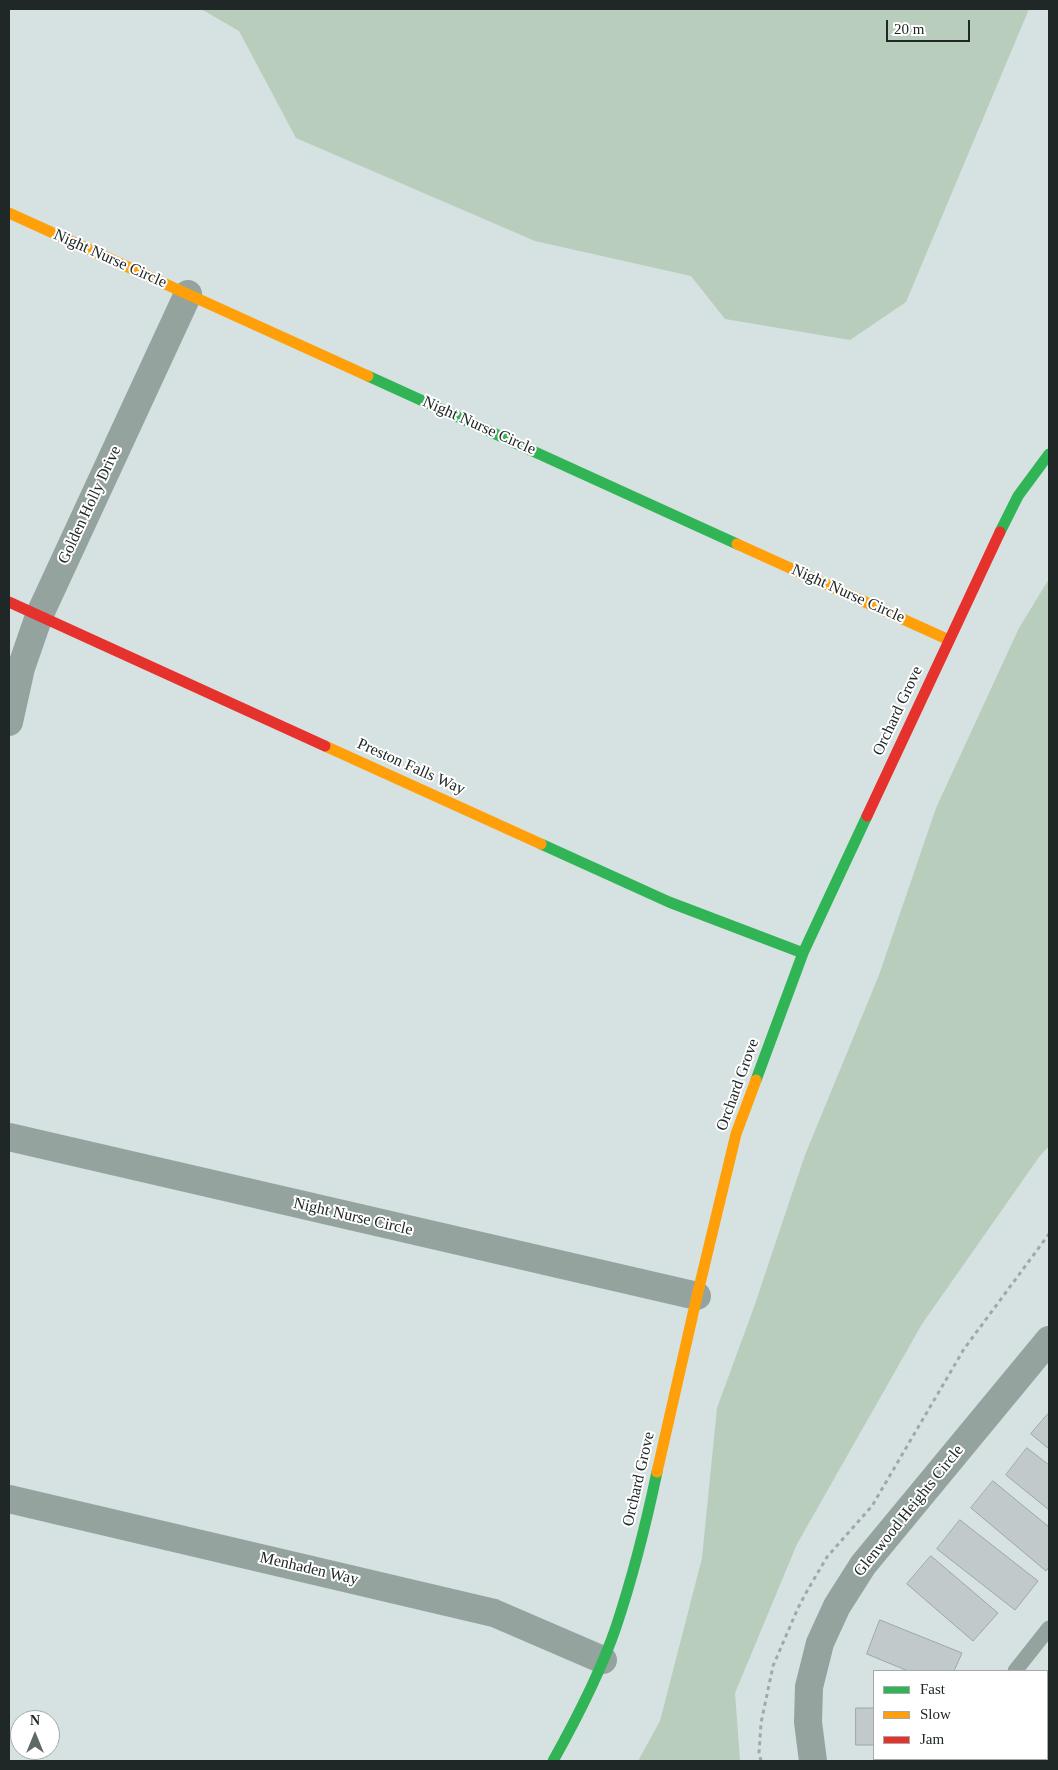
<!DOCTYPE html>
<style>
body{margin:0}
#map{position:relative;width:1058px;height:1770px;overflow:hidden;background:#d6e1e1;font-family:Georgia,serif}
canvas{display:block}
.frame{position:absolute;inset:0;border:10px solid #202727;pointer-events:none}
.legend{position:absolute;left:873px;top:1670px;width:175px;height:90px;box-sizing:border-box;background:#fff;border:1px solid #a6a9a9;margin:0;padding:6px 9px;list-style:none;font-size:15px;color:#202727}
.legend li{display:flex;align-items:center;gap:10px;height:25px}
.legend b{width:25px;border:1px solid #a6a9a9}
.north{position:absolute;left:10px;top:1710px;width:50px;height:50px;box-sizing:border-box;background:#fff;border:1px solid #a6a9a9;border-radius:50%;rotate:0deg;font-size:14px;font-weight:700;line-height:20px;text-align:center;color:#202727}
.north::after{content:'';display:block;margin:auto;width:18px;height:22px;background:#606868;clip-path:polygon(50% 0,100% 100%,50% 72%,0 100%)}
.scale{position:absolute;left:886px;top:20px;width:84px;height:22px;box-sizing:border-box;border:2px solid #202727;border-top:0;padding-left:6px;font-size:15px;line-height:18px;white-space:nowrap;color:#202727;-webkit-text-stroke:4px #fff;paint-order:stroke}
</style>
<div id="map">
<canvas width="1058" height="1770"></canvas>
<div class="frame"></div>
<ul class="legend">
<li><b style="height:6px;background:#30b455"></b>Fast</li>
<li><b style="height:6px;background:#ff9f0a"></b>Slow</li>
<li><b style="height:6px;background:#e5322d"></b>Jam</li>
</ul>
<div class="north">N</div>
<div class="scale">20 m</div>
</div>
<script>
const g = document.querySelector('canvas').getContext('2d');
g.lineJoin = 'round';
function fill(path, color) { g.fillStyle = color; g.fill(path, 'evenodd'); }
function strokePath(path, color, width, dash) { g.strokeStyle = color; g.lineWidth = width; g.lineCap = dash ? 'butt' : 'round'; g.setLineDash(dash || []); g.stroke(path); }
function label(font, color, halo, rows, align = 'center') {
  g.font = font + ' Georgia,serif'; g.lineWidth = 4; g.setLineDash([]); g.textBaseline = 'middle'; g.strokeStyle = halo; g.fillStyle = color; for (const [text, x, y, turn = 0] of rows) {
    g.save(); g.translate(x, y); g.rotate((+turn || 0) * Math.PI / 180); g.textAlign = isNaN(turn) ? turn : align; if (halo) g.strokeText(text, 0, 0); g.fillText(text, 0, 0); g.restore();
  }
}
const forest = new Path2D(`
 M201,9H1029L906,302L850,340L725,319L691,276L535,241L296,138L239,31Z
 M1049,579V1146L1039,1157L922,1324L797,1544L735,1693L740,1761H638L660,1721L702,1558L717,1408L754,1307L805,1155L879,975L936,808L1019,628Z`);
const building = new Path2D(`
 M1048,1414L1049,1415V1449L1031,1434Z
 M1027,1448L1049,1465V1510L1006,1475Z
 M993,1481L1049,1527V1567L1046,1571L971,1508Z
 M960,1520L1038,1581L1015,1610L937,1549Z
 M931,1556L998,1613L973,1641L907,1584Z
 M880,1620L962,1653L954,1671H908L867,1654Z
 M856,1708H874V1745H856Z
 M1048,1717L1049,1718V1761H1043L1040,1759H1047Z`);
const path = new Path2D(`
 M761,1761L759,1753L761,1723L773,1666L798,1608L807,1591L827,1557L872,1506L964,1349L1049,1234`);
const lane = new Path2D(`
 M1015,1671L1049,1628
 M998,1759L999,1761`);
const street = new Path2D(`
 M9,722L21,668L39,616L188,294
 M9,1137L697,1296
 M9,1499L494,1613L603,1660
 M813,1761L808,1722L809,1687L820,1643L837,1606L863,1565L1049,1340`);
const fast = new Path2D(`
 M368,376L737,544
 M1000,532L1018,496L1049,454
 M541,844L669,902L803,953
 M756,1080L803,953L867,816
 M553,1761C577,1718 600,1674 616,1627C633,1576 646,1524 657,1472`);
const slow = new Path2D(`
 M9,213L368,376
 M737,544L949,640
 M325,746L541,844
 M657,1472L697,1296L736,1134L756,1080`);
const jam = new Path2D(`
 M9,602L325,746
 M867,816L1000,532`);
const streetNames = [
 ["Night Nurse Circle",110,259,24],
 ["Night Nurse Circle",479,426,24],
 ["Golden Holly Drive",90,505,-65],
 ["Night Nurse Circle",848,594,24],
 ["Orchard Grove",898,711,-65],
 ["Preston Falls Way",411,767,24],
 ["Orchard Grove",738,1085,-70],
 ["Night Nurse Circle",353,1217,13],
 ["Orchard Grove",639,1479,-77],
 ["Glenwood Heights Circle",909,1511,-51],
 ["Menhaden Way",309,1569,13]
];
fill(forest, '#b8cdbc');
fill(building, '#c1c9cb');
strokePath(building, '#9ea6a7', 1);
strokePath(path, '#9faaa6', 3, [4, 4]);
strokePath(lane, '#95a39e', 15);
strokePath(street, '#95a39e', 28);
strokePath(fast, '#30b455', 11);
strokePath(slow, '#ff9f0a', 11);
strokePath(jam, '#e5322d', 11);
label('16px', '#202727', '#fff', streetNames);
</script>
